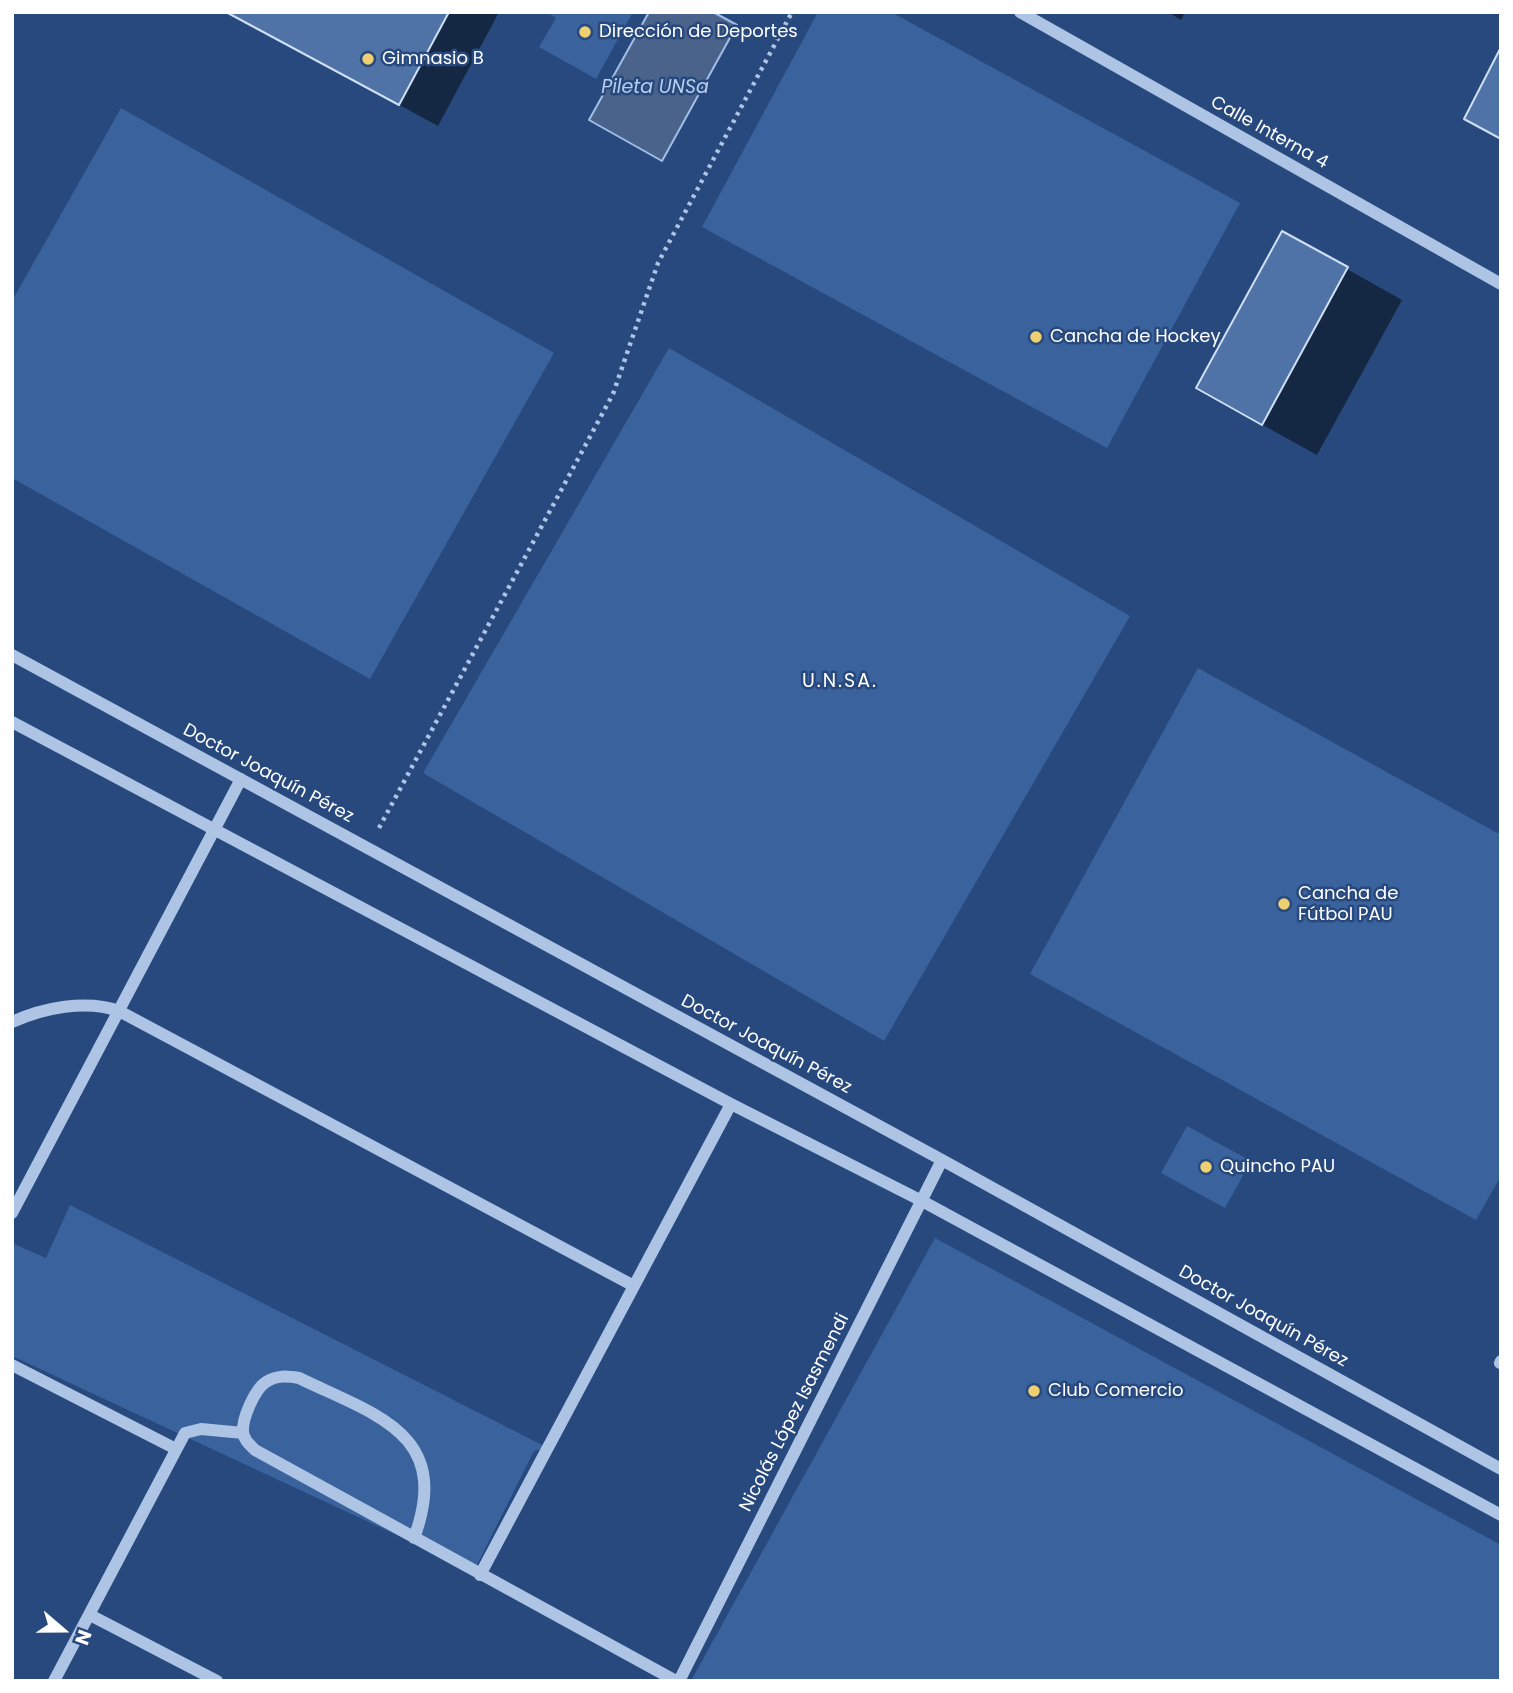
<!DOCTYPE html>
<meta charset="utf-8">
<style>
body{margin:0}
#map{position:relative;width:1513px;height:1693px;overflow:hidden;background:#27497e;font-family:Poppins,sans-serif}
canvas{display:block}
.frame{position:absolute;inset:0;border:14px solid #fff;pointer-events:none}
.north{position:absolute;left:28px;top:1595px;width:70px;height:70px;-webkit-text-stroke:5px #27497e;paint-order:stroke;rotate:110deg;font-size:19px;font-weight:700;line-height:28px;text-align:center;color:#fff}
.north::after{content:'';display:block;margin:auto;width:24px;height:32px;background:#fff;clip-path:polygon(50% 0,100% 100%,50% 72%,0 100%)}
</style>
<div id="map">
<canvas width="1513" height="1693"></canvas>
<div class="frame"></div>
<div class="north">N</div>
</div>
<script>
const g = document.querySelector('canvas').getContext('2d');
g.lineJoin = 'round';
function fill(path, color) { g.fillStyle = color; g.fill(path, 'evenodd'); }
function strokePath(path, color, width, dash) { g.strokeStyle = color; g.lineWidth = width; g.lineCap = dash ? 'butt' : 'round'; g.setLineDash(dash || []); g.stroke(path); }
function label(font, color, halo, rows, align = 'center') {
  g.font = font + ' Poppins,sans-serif'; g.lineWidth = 5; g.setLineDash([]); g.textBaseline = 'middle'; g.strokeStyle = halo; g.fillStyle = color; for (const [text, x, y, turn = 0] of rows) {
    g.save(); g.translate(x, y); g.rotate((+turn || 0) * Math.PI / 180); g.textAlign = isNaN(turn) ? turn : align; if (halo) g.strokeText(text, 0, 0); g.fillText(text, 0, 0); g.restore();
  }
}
const green = new Path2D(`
 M547,12H633L596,79L539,47L556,18Z
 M818,12H891L1240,203L1107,448L702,227Z
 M121,108L554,353L370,679L12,478V301Z
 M669,348L1130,616L884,1041L423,773Z
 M1198,668L1501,835V1176L1476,1220L1030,974Z
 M1187,1126L1251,1161L1225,1208L1161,1173Z
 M70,1205L548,1448L534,1451L474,1571L12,1356V1243L46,1258Z
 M935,1238L1501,1545V1681H691Z`);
const water = new Path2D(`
 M649,12H713L737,25L662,161L589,120Z`);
const shadow = new Path2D(`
 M228,12H499L438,126Z
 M1168,12H1185L1181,20Z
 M1283,233L1402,300L1317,455L1252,419Z`);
const building = new Path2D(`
 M226,12H449L399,105Z
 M1501,47V139L1464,119Z
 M1282,231L1348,267L1262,425L1196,388Z`);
const path = new Path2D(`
 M379,828L613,394L658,263L792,12`);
const minor = new Path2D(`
 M1020,12L1501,284
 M12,655L942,1160L1501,1469
 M12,722L731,1104L922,1201L1501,1515
 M12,1022C43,1008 86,999 119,1011L634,1286
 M12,1213L241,779
 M1500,1363L1501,1361
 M12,1365L176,1449
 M414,1538C453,1433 375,1415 299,1378C287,1376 277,1375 266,1382C255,1389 242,1418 243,1432C244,1440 249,1444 255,1450L676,1681
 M480,1575L731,1104
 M90,1615L217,1681
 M54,1681L185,1433L201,1429L243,1433
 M679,1681L942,1160`);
const markers = [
 [585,32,7,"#eecf72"],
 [368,59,7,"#eecf72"],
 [1036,337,7,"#eecf72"],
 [1284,904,7,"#eecf72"],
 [1206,1167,7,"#eecf72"],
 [1034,1391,7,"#eecf72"]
];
const poiNames = [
 ["Dirección de Deportes",599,32],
 ["Gimnasio B",382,59],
 ["Cancha de Hockey",1050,337],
 ["Cancha de",1298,894],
 ["Fútbol PAU",1298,915],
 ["Quincho PAU",1220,1167],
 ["Club Comercio",1048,1391]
];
const streetNames = [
 ["Calle Interna 4",1269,133,29],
 ["Doctor Joaquín Pérez",268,774,28],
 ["Doctor Joaquín Pérez",766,1045,28],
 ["Doctor Joaquín Pérez",1263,1317,29],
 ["Nicolás López Isasmendi",795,1413,-63]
];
const waterNames = [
 ["Pileta UNSa",655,88]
];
const neighbourhoodNames = [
 ["U.N.SA.",840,682]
];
fill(green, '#3a629c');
fill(water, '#4a638a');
strokePath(water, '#a1bee6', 2);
fill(shadow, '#0007');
fill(building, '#4f72a7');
strokePath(building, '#cfdff4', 2);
strokePath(path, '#adc4e5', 4.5, [3.5, 5]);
strokePath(minor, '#adc4e5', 12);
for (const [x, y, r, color] of markers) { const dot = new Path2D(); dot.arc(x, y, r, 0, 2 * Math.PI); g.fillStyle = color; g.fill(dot); strokePath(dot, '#27497e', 2.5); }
label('18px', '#fff', '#27497e', poiNames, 'left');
label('18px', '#fff', '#27497e', streetNames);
label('italic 19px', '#b8ceed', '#27497e', waterNames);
g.letterSpacing = '2px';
label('19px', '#fff', '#27497e', neighbourhoodNames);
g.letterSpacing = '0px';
</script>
